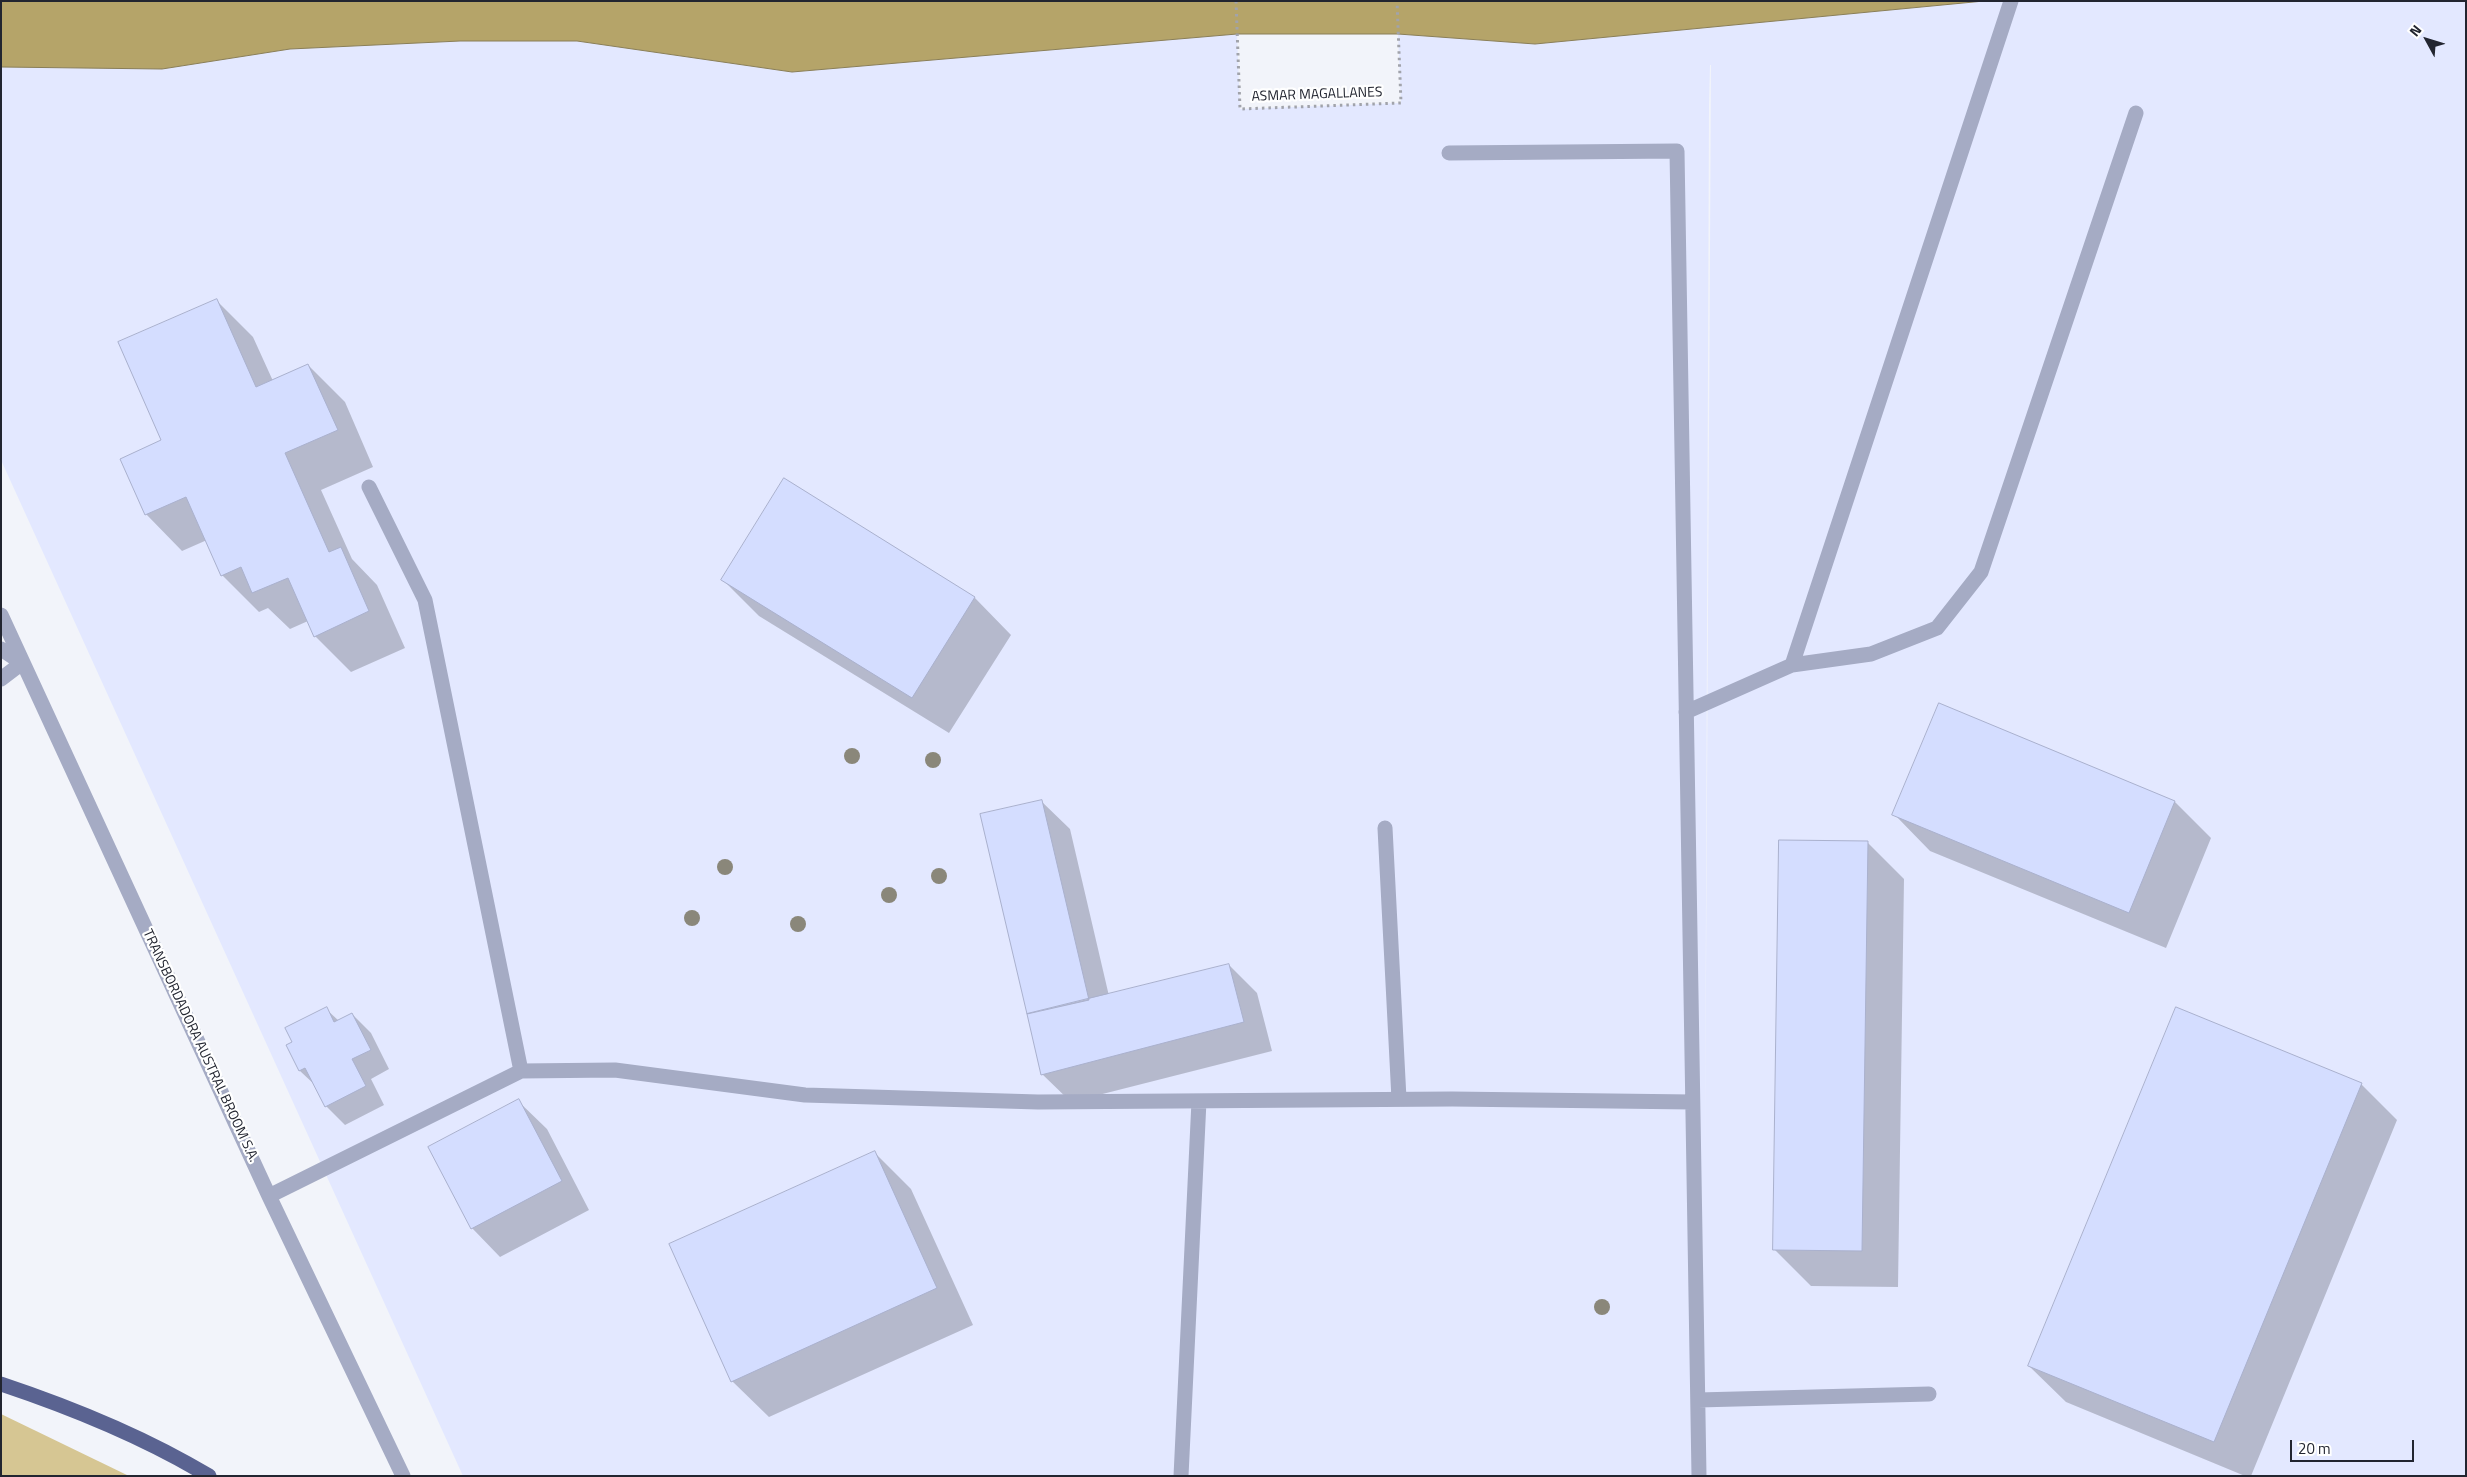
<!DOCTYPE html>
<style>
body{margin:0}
#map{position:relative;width:2467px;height:1477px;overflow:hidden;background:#f2f4fa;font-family:"Titillium Web",sans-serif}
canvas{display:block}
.frame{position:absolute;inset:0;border:2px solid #222530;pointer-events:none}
.north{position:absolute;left:2402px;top:15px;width:50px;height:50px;-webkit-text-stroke:4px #fff;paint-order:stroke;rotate:309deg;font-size:14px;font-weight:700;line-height:20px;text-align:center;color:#222530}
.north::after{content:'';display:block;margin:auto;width:18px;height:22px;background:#222530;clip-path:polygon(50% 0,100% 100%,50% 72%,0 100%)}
.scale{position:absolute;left:2290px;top:1440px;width:124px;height:22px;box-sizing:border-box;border:2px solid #222530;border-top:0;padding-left:6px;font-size:15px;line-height:18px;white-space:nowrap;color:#222530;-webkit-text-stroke:4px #fff;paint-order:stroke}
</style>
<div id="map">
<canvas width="2467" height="1477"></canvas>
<div class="frame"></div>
<div class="north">N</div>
<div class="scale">20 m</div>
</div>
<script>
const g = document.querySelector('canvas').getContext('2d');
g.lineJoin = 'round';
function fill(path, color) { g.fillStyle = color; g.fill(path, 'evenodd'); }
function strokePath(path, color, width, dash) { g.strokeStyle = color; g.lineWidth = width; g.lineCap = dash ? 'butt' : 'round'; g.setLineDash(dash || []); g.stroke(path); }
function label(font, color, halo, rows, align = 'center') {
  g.font = font + ' "Titillium Web",sans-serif'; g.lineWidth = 4.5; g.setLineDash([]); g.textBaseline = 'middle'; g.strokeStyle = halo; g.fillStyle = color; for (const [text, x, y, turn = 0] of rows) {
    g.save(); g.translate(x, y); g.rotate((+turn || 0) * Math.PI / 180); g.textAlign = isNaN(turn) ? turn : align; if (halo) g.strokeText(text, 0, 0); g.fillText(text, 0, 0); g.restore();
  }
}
const built = new Path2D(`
 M1984,1H2466V1476H463L1,460V67L162,69L290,49L460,41H577L792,72L1237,34L1240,109L1401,103L1398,34L1535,44ZM1710,65H1711L1705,1160L1709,105Z`);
const green = new Path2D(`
 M1,1414L129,1476H1Z`);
const water = new Path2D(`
 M1,1H1984L1535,44L1398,34H1237L792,72L577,41H460L290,49L162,69L1,67Z`);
const shadow = new Path2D(`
 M216,300L253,337L273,381L308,365L345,402L373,467L321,490L352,559L377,585L405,648L351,672L315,636L308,621L290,629L268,608L259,612L222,575L207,540L182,551L146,514L163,441Z
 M784,480L975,598L1011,635L949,733L759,616L723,580Z
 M1041,801L1070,829L1109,996L1229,965L1257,993L1272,1051L1071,1102L1042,1074Z
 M2175,802L2211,838L2166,948L1930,851L1894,814Z
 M1868,843L1904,879L1898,1287L1811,1286L1774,1249Z
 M326,1009L339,1021L352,1014L371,1033L389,1069L371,1079L384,1105L345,1125L326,1106L316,1086L300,1071L288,1045L294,1042Z
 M2361,1084L2397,1120L2251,1476H2245L2066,1402L2029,1366Z
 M518,1101L547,1129L589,1210L500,1257L472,1228Z
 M875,1153L911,1189L973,1325L769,1417L732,1381Z`);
const building = new Path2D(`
 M217,299L256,387L308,364L338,430L285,453L329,552L341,547L369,611L314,637L288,578L252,593L241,567L221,576L186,497L145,515L120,459L161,440L118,342Z
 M784,478L975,597L912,698L721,580Z
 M1939,703L2175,801L2129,913L1892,815Z
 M1042,800L1089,1000L1027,1014L980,814Z
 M1779,840L1868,841L1862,1251L1773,1250Z
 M1229,964L1244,1022L1041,1075L1027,1014Z
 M327,1007L334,1022L352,1013L371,1050L352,1059L366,1086L325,1107L305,1068L299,1071L286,1045L292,1042L285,1028Z
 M2176,1007L2362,1083L2214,1442L2028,1366Z
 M519,1099L562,1181L471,1229L428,1147Z
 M875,1151L937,1288L731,1382L669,1244Z`);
const path = new Path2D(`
 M1236,1L1240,109L1401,103L1397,1`);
const service = new Path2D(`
 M1449,153L1677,151L1699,1476
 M369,487L425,600L521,1071
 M1,615L269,1196L403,1476
 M1,649L22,663L1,679
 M1792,665L1871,654L1937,628L1981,572L2136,113
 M1686,712L1792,665L2011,1
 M1385,828L1399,1099
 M269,1196L521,1071L615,1070L805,1095L1038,1102L1452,1099L1692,1102
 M1698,1400L1929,1394
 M1181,1476L1199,1101`);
const trunk = new Path2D(`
 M1,1384C73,1408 144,1437 209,1476`);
const trees = [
 [852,756],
 [933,760],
 [725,867],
 [939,876],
 [889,895],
 [692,918],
 [798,924],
 [1602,1307]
];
const streetNames = [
 ["ASMAR MAGALLANES",1317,95,-2],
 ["TRANSBORDADORA AUSTRAL BROOM S.A.",200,1046,65]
];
fill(built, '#e3e8ff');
fill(green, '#d6c693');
fill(water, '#b5a469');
strokePath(water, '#897e58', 1);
fill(shadow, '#0003');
fill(building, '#d4ddff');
strokePath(building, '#aab1ce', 1);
strokePath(path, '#a1a3ab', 3, [2.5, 4]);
strokePath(service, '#a5abc4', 15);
strokePath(trunk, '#5a6391', 15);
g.fillStyle = '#8a877a';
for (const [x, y] of trees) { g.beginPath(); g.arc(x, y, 8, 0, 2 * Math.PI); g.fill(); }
label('14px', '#222530', '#fff', streetNames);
</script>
